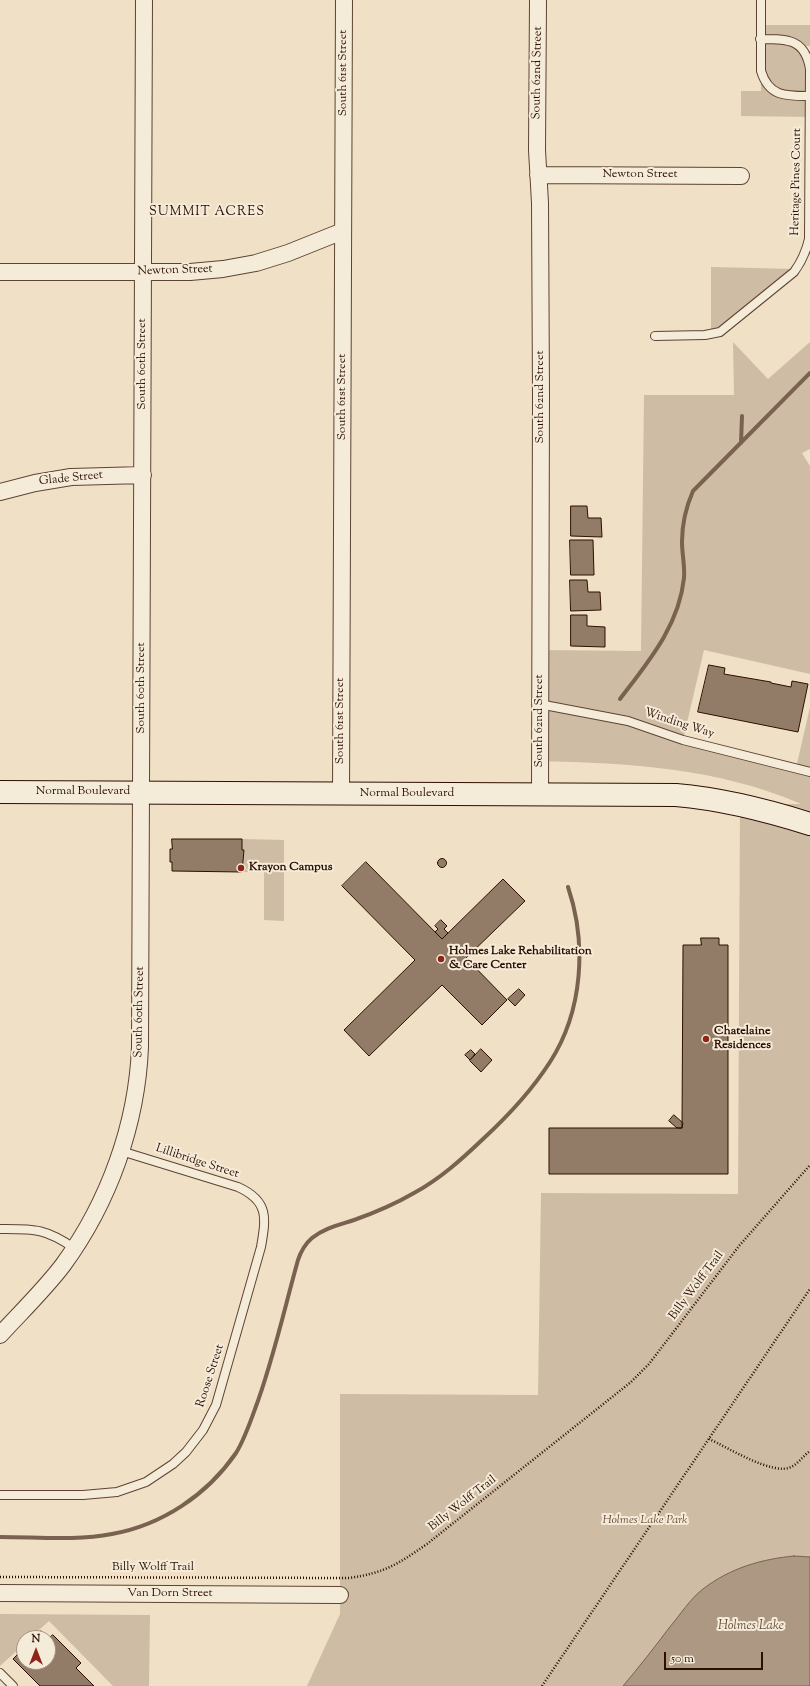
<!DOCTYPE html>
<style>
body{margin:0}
#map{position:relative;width:810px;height:1686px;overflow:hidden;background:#f0e0c5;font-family:"Sorts Mill Goudy",serif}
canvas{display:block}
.north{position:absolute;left:16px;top:1630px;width:40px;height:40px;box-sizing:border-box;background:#f5ebd9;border:1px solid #a59383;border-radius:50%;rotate:0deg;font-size:11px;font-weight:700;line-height:16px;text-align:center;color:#2c0f02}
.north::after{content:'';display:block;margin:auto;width:14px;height:18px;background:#8f2418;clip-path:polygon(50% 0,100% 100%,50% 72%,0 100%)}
.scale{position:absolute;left:664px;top:1652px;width:99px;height:18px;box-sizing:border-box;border:2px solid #2c0f02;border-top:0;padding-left:5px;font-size:12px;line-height:14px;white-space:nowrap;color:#2c0f02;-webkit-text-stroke:3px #f5ebd9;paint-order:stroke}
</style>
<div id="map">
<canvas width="810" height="1686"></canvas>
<div class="north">N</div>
<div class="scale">50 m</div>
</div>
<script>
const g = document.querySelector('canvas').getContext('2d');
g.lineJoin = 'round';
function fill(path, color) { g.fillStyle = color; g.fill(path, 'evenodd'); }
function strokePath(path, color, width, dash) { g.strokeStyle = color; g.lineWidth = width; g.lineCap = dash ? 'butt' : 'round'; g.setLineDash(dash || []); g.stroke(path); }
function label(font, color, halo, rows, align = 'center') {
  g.font = font + ' "Sorts Mill Goudy",serif'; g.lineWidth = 4; g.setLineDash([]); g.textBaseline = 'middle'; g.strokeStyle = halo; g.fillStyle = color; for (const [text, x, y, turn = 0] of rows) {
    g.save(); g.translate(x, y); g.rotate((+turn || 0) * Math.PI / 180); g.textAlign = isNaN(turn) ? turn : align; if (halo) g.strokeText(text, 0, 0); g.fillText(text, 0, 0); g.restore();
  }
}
const green = new Path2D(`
 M761,25H810V46H800L808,59L809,117L741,116V91H761Z
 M711,267L796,269L711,334Z
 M733,342L768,379L810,342V449L802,453L810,466V674L704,650L683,740L796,768L810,707V1686H307L340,1614V1394L538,1395L541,1193L738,1194L740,804H801C719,768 628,763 540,761V650L641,651L644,395H734Z
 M242,839L284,840V921L264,920V872H242L244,850H242Z
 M0,1614L150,1615L149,1686H113L49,1621L30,1638H24V1644L0,1666Z`);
const water = new Path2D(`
 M794,1556L810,1557V1686H623C639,1667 654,1648 669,1628C680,1615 690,1599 703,1589C730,1568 762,1559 794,1556Z`);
const stream = new Path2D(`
 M741,443L742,416
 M620,699C648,662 679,626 684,578C685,566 682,554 682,542C682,524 686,507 693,491L810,373
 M0,1537C37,1537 76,1541 112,1534C162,1525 207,1495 236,1453C244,1440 250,1423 255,1409C273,1361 284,1310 298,1260C301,1251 305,1244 312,1238C324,1228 339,1225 354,1220C374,1213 395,1204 414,1193C440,1179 462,1159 483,1139C508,1116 532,1090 550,1062C583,1011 587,943 568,887`);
const building = new Path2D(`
 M571,506H587L588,518H601L602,537L571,536Z
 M570,540H593L594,575H571Z
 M570,580H587L588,592H600L601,610L571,611Z
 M571,615H587V626L605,627V647L571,646Z
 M709,665L725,668L724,674L771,682V683L791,687L792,681L808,684L798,732L698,712Z
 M172,839H242V850H244L242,872L172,871V862H170V849H172Z
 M437.5 863a4.5 4.5 0 1 1 9 0a4.5 4.5 0 1 1-9 0Z
 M366,862L442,939L503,879L525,901L466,958L507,1000L482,1025L442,985L369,1056L344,1030L415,960L342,886Z
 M441,920L447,926L444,929L448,933L442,939L435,932L438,929L435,926Z
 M701,938H719V945H728V1174H549V1128H682L683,945H701Z
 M519,989L525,995L515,1006L508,999Z
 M481,1049L492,1060L481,1072L470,1061Z
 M471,1050L475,1054L470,1060L465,1055Z
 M674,1115L683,1123L682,1128H677L669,1121Z
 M41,1631L47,1638H34Z
 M53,1635L81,1663L76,1668L94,1686H40L13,1659L24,1648V1662H48V1639Z`);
const path = new Path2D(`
 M709,1439C727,1447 773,1476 791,1467C798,1464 803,1456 810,1451
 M0,1577L349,1578C385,1573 398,1564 427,1544L631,1382L649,1364L739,1246L810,1165
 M542,1686L810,1289`);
const service = new Path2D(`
 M761,0V71C769,97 786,96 810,96
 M655,336L705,335L720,332L794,272C802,261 806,252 809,239L810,69C805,38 786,39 760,39
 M539,704L628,721L683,740L810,772
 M0,1229C34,1229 45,1228 74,1248
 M0,1495H83L117,1492L146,1482L173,1464L186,1452L203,1430L216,1405L261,1247C266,1218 269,1201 238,1187L121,1151
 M0,1673L13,1686`);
const minor = new Path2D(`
 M538,0L537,150L540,203L541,394L540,794
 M538,175L741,176
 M0,272H190L223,269L256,263L288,253L343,231
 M0,492L35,483L71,477L143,475
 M341,794L344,0
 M0,1335C21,1312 44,1290 63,1265C109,1202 137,1124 140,1047L144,0
 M0,1593L340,1595`);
const secondary = new Path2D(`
 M0,792L676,795C723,799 766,810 810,824`);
const markers = [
 [241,868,4,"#8f2418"],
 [441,959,4,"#8f2418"],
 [706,1039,4,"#8f2418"]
];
const streetNames = [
 ["South 61st Street",344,73,-90],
 ["South 62nd Street",538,73,-89],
 ["Newton Street",640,175],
 ["Heritage Pines Court",797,182,-89],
 ["Newton Street",175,271,-2],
 ["South 60th Street",143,364,-90],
 ["South 61st Street",343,397,-90],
 ["South 62nd Street",541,397,-90],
 ["Glade Street",71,479,-6],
 ["South 60th Street",142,688,-90],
 ["South 61st Street",341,721,-90],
 ["South 62nd Street",540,721,-90],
 ["Winding Way",679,724,18],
 ["Normal Boulevard",83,792],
 ["Normal Boulevard",407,794],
 ["South 60th Street",140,1012,-89],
 ["Lillibridge Street",197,1162,18],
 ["Billy Wolff Trail",697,1286,-53],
 ["Roose Street",211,1376,-72],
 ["Billy Wolff Trail",463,1504,-38],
 ["Billy Wolff Trail",153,1568],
 ["Van Dorn Street",170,1594]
];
const poiNames = [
 ["Krayon Campus",249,868],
 ["Holmes Lake Rehabilitation",449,952],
 ["& Care Center",449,966],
 ["Chatelaine",714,1032],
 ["Residences",714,1046]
];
const parkNames = [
 ["Holmes Lake Park",645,1521]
];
const neighbourhoodNames = [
 ["SUMMIT ACRES",207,213]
];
const waterNames = [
 ["Holmes Lake",751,1627]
];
fill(green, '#cfbca4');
fill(water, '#ad9983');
strokePath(water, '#79624f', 1);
strokePath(stream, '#79624f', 4);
fill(building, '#927c67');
strokePath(building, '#2c0f02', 1);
strokePath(service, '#5d4333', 10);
strokePath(minor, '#5d4333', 18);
strokePath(secondary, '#2c0f02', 24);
strokePath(path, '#2c0f02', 2.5, [1, 2]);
strokePath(service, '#f5ebd9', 8);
strokePath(minor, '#f5ebd9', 16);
strokePath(secondary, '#f5ebd9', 22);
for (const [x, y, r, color] of markers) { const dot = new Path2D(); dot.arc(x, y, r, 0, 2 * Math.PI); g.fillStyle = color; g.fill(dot); strokePath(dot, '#f5ebd9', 1.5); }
label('12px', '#2c0f02', '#f5ebd9', streetNames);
label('bold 12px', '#2c0f02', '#f5ebd9', poiNames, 'left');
label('italic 12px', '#654c3b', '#f5ebd9', parkNames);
g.letterSpacing = '1px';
label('13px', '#2c0f02', '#f5ebd9', neighbourhoodNames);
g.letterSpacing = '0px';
label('italic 13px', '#664d3c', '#f5ebd9', waterNames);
</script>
